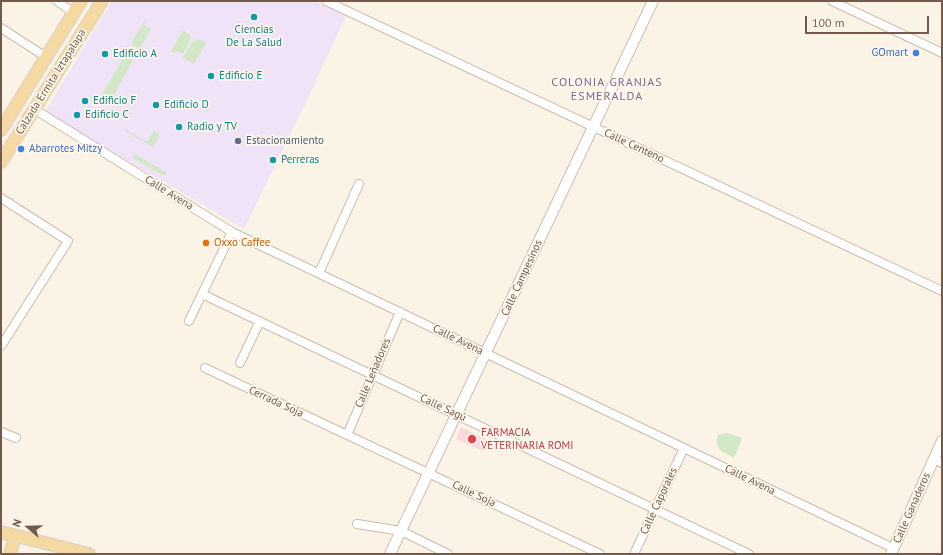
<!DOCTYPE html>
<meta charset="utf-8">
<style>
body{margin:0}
#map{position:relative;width:943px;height:555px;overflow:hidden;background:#fbf3e5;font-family:"PT Sans",sans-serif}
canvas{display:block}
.frame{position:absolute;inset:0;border:2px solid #725b4c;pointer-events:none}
.north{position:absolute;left:8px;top:507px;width:40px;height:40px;-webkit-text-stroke:3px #fef7eb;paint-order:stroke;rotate:290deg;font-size:11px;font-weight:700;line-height:16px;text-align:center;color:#725b4c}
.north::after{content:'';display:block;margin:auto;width:14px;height:18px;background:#725b4c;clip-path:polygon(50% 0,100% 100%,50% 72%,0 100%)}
.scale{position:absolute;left:805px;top:16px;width:124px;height:18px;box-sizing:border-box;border:2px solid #725b4c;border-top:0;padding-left:5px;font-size:12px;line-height:14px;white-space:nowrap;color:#725b4c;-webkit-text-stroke:3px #fef7eb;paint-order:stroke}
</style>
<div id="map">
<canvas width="943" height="555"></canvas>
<div class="frame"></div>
<div class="north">N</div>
<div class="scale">100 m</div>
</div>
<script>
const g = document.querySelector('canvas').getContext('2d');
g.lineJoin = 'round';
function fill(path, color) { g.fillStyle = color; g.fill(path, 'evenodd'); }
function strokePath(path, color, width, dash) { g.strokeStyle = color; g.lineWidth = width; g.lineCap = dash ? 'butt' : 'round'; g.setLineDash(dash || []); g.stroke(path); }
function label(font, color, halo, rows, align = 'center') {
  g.font = font + ' "PT Sans",sans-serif'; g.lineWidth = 3.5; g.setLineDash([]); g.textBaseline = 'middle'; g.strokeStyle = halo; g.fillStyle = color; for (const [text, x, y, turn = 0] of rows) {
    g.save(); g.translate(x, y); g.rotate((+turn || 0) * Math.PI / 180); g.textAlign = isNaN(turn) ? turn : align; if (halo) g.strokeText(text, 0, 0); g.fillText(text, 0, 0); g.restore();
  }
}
const education = new Path2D(`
 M112,1H314L346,16L305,104L244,229L45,112Z`);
const medical = new Path2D(`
 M461,427L488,440L483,451L456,439Z`);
const green = new Path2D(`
 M146,18L147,19L144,25L151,29L136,55L135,54L138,48L131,44Z
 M183,30L186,32L190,34V41L183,54L177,51L175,53L172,52L170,53Z
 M200,39L206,43L194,64L183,58L192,42Z
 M125,55L133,60L110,102L101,96Z
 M126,130L147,142L154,131L160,134L153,147L125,131Z
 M135,154L167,173L166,175H162L133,158Z
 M727,433L742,438L734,458L720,450L716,442L718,435Z`);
const minor = new Path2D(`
 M57,1L74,13
 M326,1L942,291
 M832,1L942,53
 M1,28L46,57
 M34,109L232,232L893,548
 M1,198L68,241L1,346
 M319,273L359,184
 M202,294L749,554
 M189,321L232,232
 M240,363L260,321
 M205,368L600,554
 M1,432L16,438
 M347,435L400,312
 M934,459L942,463
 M357,524L401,531L448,554
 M634,554L684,448`);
const tertiary = new Path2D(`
 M390,554L653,1
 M891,554L942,441`);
const primary = new Path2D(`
 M1,130L81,1
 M1,162L102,1
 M1,532L89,554
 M10,554L15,536`);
const markers = [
 [254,17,4,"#0f9aa8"],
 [916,53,4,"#3f7fe0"],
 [105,54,4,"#0f9aa8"],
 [211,76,4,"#0f9aa8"],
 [85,101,4,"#0f9aa8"],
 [156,105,4,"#0f9aa8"],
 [77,115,4,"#0f9aa8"],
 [179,127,4,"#0f9aa8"],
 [238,141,4,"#5c6f8a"],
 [21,149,4,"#3f7fe0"],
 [273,160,4,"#0f9aa8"],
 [206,243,4,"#e8710a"],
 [472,439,5,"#e0444e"]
];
const cultureNames = [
 ["Ciencias",254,30,"center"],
 ["De La Salud",254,43,"center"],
 ["Edificio A",113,54],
 ["Edificio E",219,76],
 ["Edificio F",93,101],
 ["Edificio D",164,105],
 ["Edificio C",85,115],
 ["Radio y TV",187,127],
 ["Perreras",281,160]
];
const shopNames = [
 ["GOmart",908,53],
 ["Abarrotes Mitzy",29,149,"left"]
];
const streetNames = [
 ["Calzada Ermita Iztapalapa",51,82,-58],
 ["Calle Centeno",634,146,25],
 ["Calle Avena",169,193,32],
 ["Calle Campesinos",522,278,-65],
 ["Calle Avena",458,340,26],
 ["Calle Leñadores",373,373,-67],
 ["Cerrada Soja",276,402,25],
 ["Calle Sagú",443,408,25],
 ["Calle Avena",750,480,26],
 ["Calle Soja",474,494,25],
 ["Calle Caporales",659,501,-65],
 ["Calle Ganaderos",912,508,-66]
];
const serviceNames = [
 ["Estacionamiento",246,141]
];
const foodNames = [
 ["Oxxo Caffee",214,243]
];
const healthNames = [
 ["FARMACIA",481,433],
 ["VETERINARIA ROMI",481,446]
];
const neighbourhoodNames = [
 ["COLONIA GRANJAS",607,83],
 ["ESMERALDA",607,97]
];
fill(education, '#f0e2f7');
fill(medical, '#f8d9dc');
fill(green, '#d2e7c5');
strokePath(minor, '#ccbbac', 10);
strokePath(tertiary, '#ccbbac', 12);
strokePath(primary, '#d8d1cd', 14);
strokePath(minor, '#fff', 8);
strokePath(tertiary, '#fff', 10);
strokePath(primary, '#f5d9a2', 12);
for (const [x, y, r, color] of markers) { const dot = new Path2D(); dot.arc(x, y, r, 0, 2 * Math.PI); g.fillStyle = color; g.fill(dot); strokePath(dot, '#fef7eb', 1.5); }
label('11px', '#0d838f', '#fef7eb', cultureNames, 'left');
label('11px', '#366cbe', '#fef7eb', shopNames, 'right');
label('11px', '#725b4c', '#fef7eb', streetNames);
label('11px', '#4e5e75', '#fef7eb', serviceNames, 'left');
label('11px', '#c56008', '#fef7eb', foodNames, 'left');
label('11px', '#be3a42', '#fef7eb', healthNames, 'left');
g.letterSpacing = '1px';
label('12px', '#81648e', '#fef7eb', neighbourhoodNames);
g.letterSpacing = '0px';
</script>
